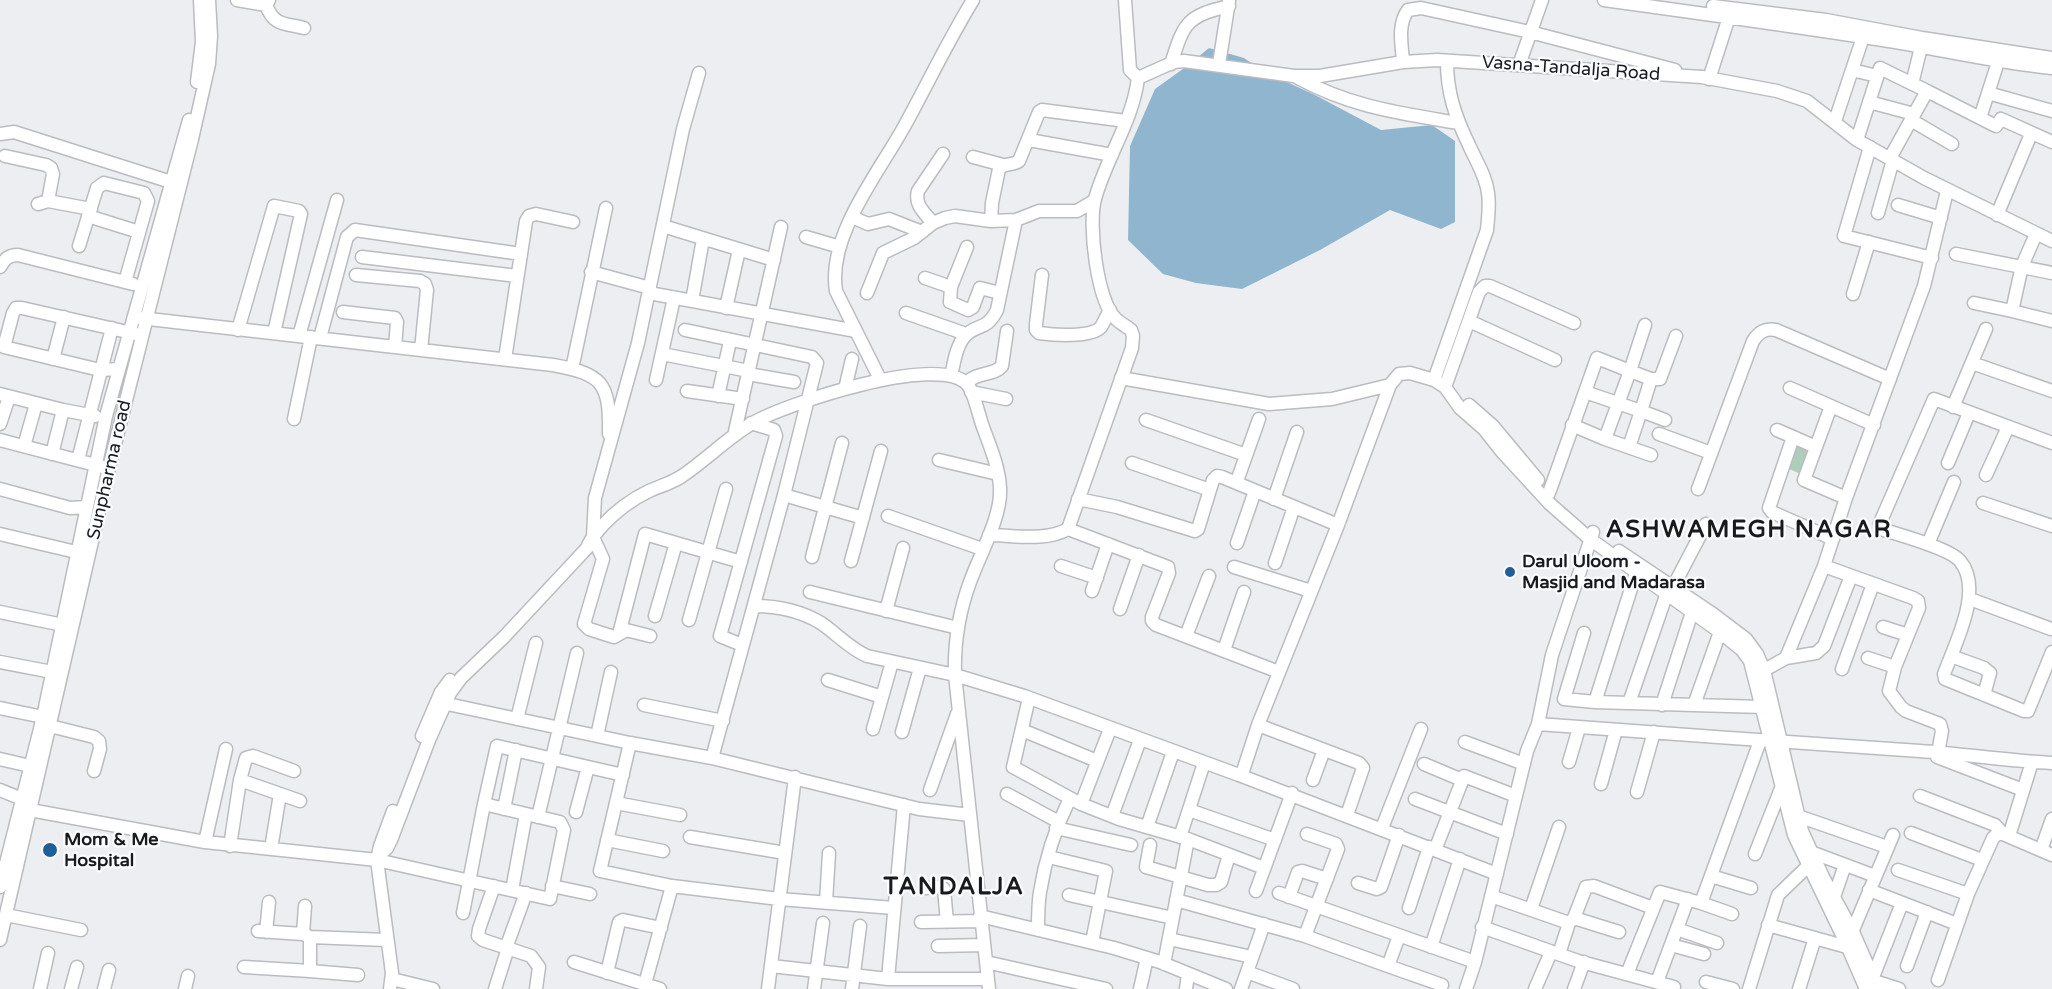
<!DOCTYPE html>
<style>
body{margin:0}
canvas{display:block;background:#edeef1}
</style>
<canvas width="2052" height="989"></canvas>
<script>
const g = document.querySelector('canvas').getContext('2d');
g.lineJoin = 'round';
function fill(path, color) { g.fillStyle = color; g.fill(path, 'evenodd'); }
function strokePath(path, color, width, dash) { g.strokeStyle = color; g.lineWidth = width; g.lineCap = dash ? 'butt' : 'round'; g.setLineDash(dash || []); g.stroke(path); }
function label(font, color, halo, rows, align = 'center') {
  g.font = font + ' "Varela Round",sans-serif'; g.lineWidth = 4.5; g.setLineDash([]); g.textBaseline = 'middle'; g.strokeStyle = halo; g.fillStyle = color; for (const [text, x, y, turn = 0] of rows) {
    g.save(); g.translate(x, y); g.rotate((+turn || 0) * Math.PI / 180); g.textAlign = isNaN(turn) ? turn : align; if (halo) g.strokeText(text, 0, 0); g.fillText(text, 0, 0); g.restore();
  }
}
const green = new Path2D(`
 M1797,444L1810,448L1801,474L1789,469Z`);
const water = new Path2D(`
 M1209,48L1244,58L1265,72L1315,95L1381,130L1432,125L1455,141V222L1441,229L1390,210L1320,250L1242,289L1196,283L1163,274L1128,240L1130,146L1155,89L1187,66Z`);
const minor = new Path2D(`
 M237,0L266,5L269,0
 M1125,0L1130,70L1138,78L1174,62L1184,61L1294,76H1320L1403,62L1437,60L1702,77L1777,91L1807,101L1857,140L1924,178L2052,241
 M1604,0C1699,13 1794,26 1889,41C1944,50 1997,63 2052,68
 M266,5C274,26 284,23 304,28
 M1713,6L1826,20L1922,38L2052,58
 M1403,62C1402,45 1397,25 1408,10L1421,8L1530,32L1675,70
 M1171,64C1184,23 1186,16 1229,6
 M1219,64L1229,1
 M1519,65L1542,0
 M1852,70L1877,76
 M1138,78C1133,121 1106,158 1095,199C1088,224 1097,302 1116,319C1120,323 1126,326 1131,330L1133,336L1132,348L1068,529L1168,567L1169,573L1152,617V621L1156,625L1279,672
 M1298,78C1351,107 1400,113 1458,123
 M1709,79L1729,17
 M197,82L202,42L200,0
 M1912,84L1921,47
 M1988,93L2052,111
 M1869,102L1914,114
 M1980,118L1998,62
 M1911,120L1952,144
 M1835,121L1863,37
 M0,134L14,132L171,182
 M1029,140L1112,155
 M1857,140L1880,68L1927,91
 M1870,147L1844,236L1932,258
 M5,156L46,165L51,168L53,174L48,201
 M973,157L1003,165
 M1890,158L1927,91L1988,122L1996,126L2001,119L2052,142
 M38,204L48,201L91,209
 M1898,205L1941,218
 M1878,213L1893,160
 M1997,215L2031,134
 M88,216L139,232
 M852,217L868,224L889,219L922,232
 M991,221L992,203L999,169C1005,162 1013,166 1019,161L1039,112L1042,110L1126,121
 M933,223C925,213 914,205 918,191L943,154
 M663,226L774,260
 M806,237L840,247
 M79,246L97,188L104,183L144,193L148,201L125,282
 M1956,254L2052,273
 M362,257L517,276
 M0,267C5,259 8,255 18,255L133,284
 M591,272L650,288
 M356,275L420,281L425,284L427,290L421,350
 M1042,275L1036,324V330L1039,333C1053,335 1091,338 1101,327C1104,322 1107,315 1110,310
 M925,278L951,287L950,302L968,310L973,307L980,288L1000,293
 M951,287L967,247
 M649,293L856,331
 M867,293L883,253L914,238L933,223L945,218L955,216L991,221L1016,220L1039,211H1077L1094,201
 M1853,294L1869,242
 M692,301L703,239
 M1974,303L2012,311L2022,266L2036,234
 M726,308L739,250
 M2012,311L2052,321
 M343,312L395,318L397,322L395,347
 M906,313L966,334
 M140,318L553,365C602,374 610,382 609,434
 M1469,321L1555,360
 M238,330L274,206L299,211L301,214L274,333
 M685,330L812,357L817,363L784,495L712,758
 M299,336L337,200
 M320,338L347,237L355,230L521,254
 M662,354L749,371
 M53,359L64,317
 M505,359L526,221L529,216L536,214L573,222
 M1972,363L2052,391
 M119,369L100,370L4,347L13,313L16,308H22L136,334
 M572,369L606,208
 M748,374L794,382
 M951,376C954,363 956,346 965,336C977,323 986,332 997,310L1016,220
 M1121,378L1269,404L1332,399L1390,385
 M880,379L836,291C827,235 879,173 905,125C928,83 948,41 973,0
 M656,380L674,298
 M1434,380L1487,230C1488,218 1490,205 1488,193C1486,176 1476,161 1469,145C1455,116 1447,93 1447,61
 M966,383C978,371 994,376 1002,366L1007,331
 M1445,387L1479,292L1485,286H1490L1574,323
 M1790,388L1874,425
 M845,389L852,359
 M687,391L743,399
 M971,392L1006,399
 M1585,392L1597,358L1630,371L1645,325
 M0,394L63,410L95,416
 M718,396L730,341
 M1469,405L1493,426L1538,480
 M1831,406L1804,480L1846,498
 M1953,407L1986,329
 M294,419L311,337
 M1146,420L1246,455
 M0,424L9,397
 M1572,425L1605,439L1651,455
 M1777,430L1816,447
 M1659,434L1711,453
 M734,436L781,227
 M1793,437L1769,508L1772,512L1833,539
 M1605,439L1630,371L1651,379
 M0,440L103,467
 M2052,443L1934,399L1880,523L1884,530C1900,535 1951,549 1960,561C1984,589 1955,644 1944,674L1945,679L2024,711H2028L2052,652
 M24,446L36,404
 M1629,447L1641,411L1665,420
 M52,454L63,410
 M78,460L112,328
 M939,460L998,474
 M1132,463L1210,490
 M1948,463L1969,413
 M1986,475L2008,427
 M1237,481L1259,419
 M0,489L70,508L86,507
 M1698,489L1753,341C1759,332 1765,328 1776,330L1890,379
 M1549,493L1585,392L1641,411L1651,379H1660L1676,336
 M784,495L863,518
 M1078,499L1117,507L1195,531L1198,529L1213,480L1217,476L1222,477L1338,525
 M1274,499L1297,432
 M1983,503L2052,526
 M888,516L982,549
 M0,534L76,552
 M989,535C1014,535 1045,542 1068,529
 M1237,543L1255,491
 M1928,544L1954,482
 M1619,551L1713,614L1746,639L1757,654L1764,670L1802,831L1823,877L1853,932L1878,989
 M812,557L842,443
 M851,561L881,451
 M1275,563L1294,507
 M1061,566L1097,578
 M1824,566L1846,498L1924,286L1947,191
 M1234,567L1311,591
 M1673,587L1706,524
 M1092,591L1108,544
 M810,592L958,628
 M1667,593L1629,703L1694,705
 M1970,599L2051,629
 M754,606C778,606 801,611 821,623C837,634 849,648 867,656L955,675L1024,696L1239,775L1243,771L1258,725L1338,525L1390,385L1399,374L1410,373L1434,380L1445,387L1460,408L1484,429L1503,453L1549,503L1590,539L1720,632L1742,650L1750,661L1794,835L1846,943L1866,989
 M1120,609L1139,555
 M886,611L903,548
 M0,612L63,625
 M655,616L676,543
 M689,620L726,489
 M1883,627L1908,635
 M1720,632L1694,705L1763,707
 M1584,633L1564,699L1595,702
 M619,634L645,534L741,562
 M650,636L626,630L614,637L589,629L584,624L603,559L593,537L595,498L638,343L683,129L699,73
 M1186,636L1209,576
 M742,645L720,636L776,436L774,430L751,423
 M1224,650L1244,592
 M1951,656L1984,668L1990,673L1984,695
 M1786,658L1816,653L1824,646L1851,576
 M1868,658L1895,667
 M0,662L52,672
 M1842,669L1873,584
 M1759,673L1786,658L1824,566L1913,598L1918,601L1919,608L1895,667L1889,691L1901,707L1906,711L1940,724L1942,731L1938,753
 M828,680L882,697
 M1029,698L1013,767L1081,804L1119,819L1188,839L1264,868
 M438,702L630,743L712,758L919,809L970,815
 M1629,703L1595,702L1636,573
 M644,705L723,721
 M1662,705L1692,612
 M0,708L43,717
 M517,719L536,643
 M1538,724C1665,734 1793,742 1920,751C1964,754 2008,761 2052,763
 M1258,725L1359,763L1363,768L1347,815
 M50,726L94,737L99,741L100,749L94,771
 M873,729L892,662
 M1022,730L1097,761
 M902,732L920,668
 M422,736L441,692L450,680
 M597,736L611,672
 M1465,742L1524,764
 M630,743L600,871L672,886
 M1937,757L2023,790
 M0,759L30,766
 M1569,762L1579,728
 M1424,764L1462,780
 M1239,775L1497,874
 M240,780L300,801
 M1313,780L1324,750
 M1601,784L1616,730
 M0,790L22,799
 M930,790L957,714
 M1637,792L1654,732
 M1007,794L1059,822
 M1920,796L1995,825L2003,834
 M1415,799L1507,834
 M616,803L680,815
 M1081,804L1110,729
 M504,809L516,750
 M30,810L205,842L377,860L550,899L564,830L560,822L484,804
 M1189,810L1275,840
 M576,812L588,767
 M1112,816L1140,740
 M538,817L577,653
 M1792,818L1798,816L1887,847
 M1147,827L1173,752
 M1056,828L1131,845
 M1382,828L1421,729
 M1911,833L1982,860
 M2009,836L2032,762
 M690,837L785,853
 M1180,837L1204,763
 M607,840L663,851
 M205,842L226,749
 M1150,845L1146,867L1208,885H1216L1221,882L1229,855
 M230,846L240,780L246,758L253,756L294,771
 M271,849L280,794
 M1435,850L1464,776L1516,796
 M2041,850L2052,819
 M1811,852L1875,876
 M1755,854L1782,786
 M377,857L387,848L391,840L429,740L450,693L461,678L504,637L587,548C590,539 596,533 602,526C616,511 630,500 649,491C660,486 672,483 682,476C706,460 726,439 751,424C784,404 938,353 967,384C974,391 979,417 983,427C990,446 999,467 1000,488C1002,516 980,554 970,582C959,612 954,644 955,675L989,989
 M1049,857L1106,871L1092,942
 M1898,870L1968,894
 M1711,876L1751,888
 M1358,883L1377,889L1381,887L1399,835
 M494,886L479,929L478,936L483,940L531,956L539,967L536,989
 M552,886L590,894
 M0,887L43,717L106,416L189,120
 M926,888L941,887L944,889L947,922
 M512,890L526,814
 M1869,890L1957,924
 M1256,891L1292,793
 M1279,893L1475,962
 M1069,895L1173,918
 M1491,896L1569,923
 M1289,897L1298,872L1302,871L1327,879
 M1834,897L1845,865
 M1176,900L1305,936L1388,966L1399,936
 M826,902L829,853
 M1701,903L1732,914
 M1409,908L1429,847
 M1531,909L1559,827
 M463,913L484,804L497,746L623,775
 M6,915L81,930
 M980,916L1114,948L1160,962L1226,989
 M1574,918L1619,932
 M921,922L981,921
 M1768,925L1847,947
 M1482,927L1578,961L1674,987
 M1677,929L1717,943
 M1038,930C1038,917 1038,904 1040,892C1045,860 1056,827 1070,798
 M258,931L303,934L310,937V971L358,975
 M266,932L269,902
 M303,934L305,906
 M1305,936L1338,849L1336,844L1307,834
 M310,937L387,940
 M1850,937L1893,835
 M1169,939L1252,957
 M0,940L109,468L192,139L209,64L211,36L209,0
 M1671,945L1704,954
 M938,946L984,945
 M1431,947L1460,859
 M506,948L526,893
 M1559,954L1569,923L1574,918L1586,887L1594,886L1653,908
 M574,962L660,989
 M986,962L1106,989
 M1164,964L1188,839
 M771,966L888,979L904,805
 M1388,966L1442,985
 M1907,966L1927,912
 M244,967L310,971
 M1247,972L1293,989
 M607,973L619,922L623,920L661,928
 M1627,974L1660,892L1701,903L1760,741
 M1873,977L1902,903
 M392,979L433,989
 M888,979H988
 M1938,980L1968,894L1993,838L1997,834H2003L2052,855
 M1874,981L1899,989
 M1657,982L1688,899
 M1706,982L1733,989
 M645,984L672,886L779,899L894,908
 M40,989L48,953
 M71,989L77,967
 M104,989L109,970
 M185,989L188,976
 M390,989L392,973L377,860L380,846L393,811
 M495,989L508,948
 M768,989L795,777
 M814,989L823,923
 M852,989L860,926
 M1140,989L1147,958
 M1186,989L1188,974
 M1241,989L1264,924
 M1466,989L1475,962L1527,751L1538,724L1552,655L1593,532
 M1535,989L1551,952
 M1574,989L1584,962
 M1749,989L1778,895L1808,866
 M1799,989L1815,938`);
const markers = [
 [1510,572,6,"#206096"],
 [50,850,8,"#206096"]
];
const streetNames = [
 ["Vasna-Tandalja Road",1571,69,4],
 ["Sunpharma road",110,470,-77]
];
const poiNames = [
 ["Darul Uloom -",1522,562],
 ["Masjid and Madarasa",1522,583],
 ["Mom & Me",64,840],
 ["Hospital",64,861]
];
const districtNames = [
 ["ASHWAMEGH NAGAR",1749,531],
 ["TANDALJA",954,888]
];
fill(green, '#aeceba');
fill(water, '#90b5cf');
strokePath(minor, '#babcbf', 15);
strokePath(minor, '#fff', 12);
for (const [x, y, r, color] of markers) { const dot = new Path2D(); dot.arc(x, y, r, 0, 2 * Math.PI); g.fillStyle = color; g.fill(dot); strokePath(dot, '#fafcff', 2); }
label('18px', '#191a1b', '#fafcff', streetNames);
label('bold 18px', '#191a1b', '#fafcff', poiNames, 'left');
g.letterSpacing = '1.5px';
label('bold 24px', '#191a1b', '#fafcff', districtNames);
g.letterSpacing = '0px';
</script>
